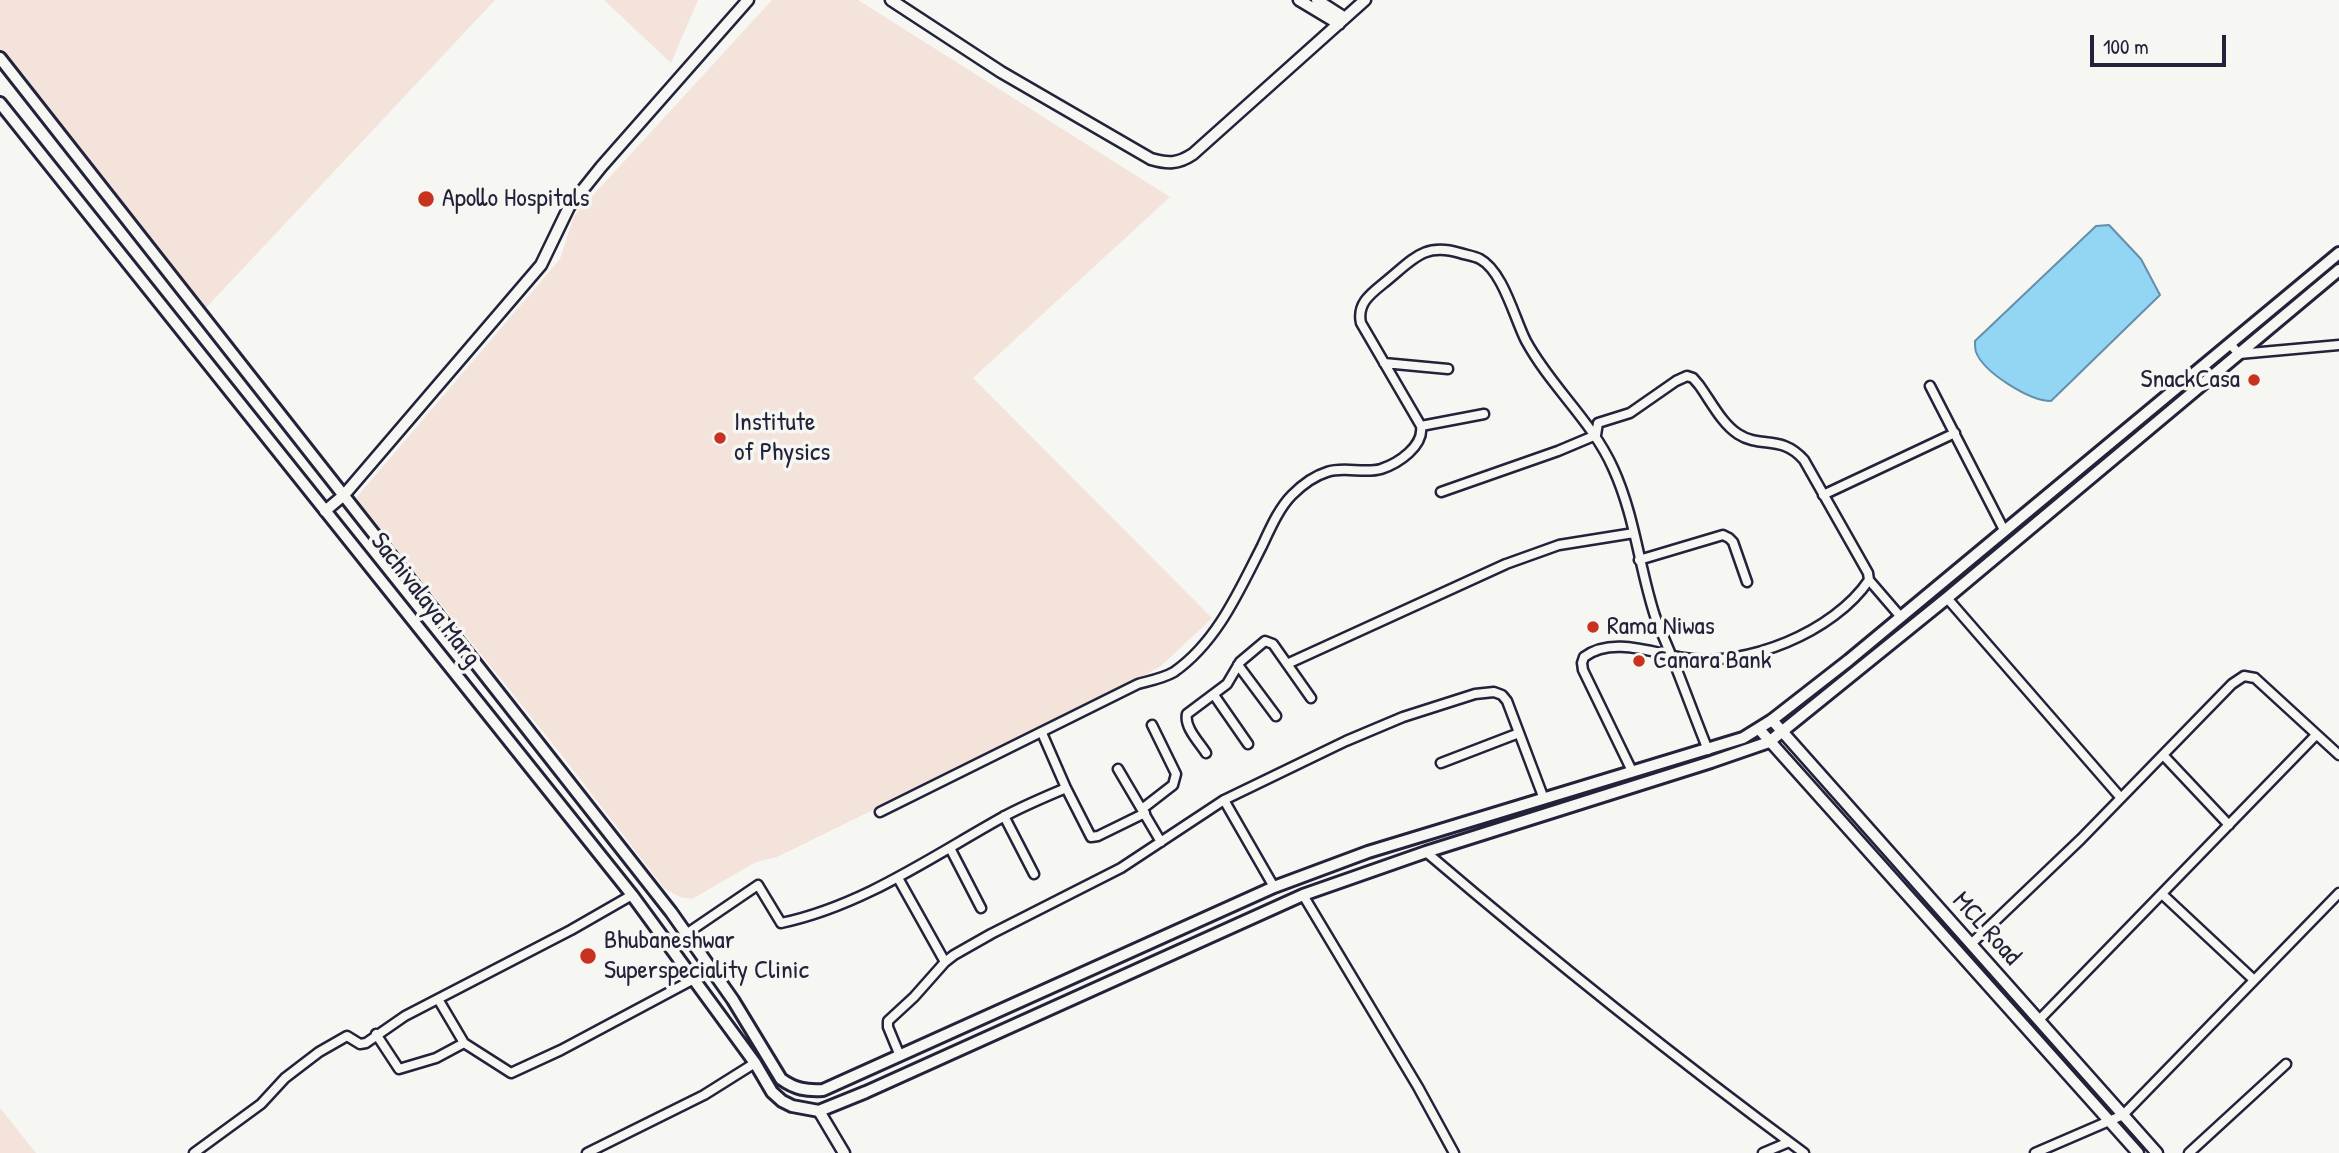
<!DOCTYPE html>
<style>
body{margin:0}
#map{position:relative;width:2339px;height:1153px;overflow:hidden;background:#f6f6f2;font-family:"Patrick Hand",sans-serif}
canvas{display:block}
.scale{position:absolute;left:2090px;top:35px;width:136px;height:32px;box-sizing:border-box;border:4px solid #22223b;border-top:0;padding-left:9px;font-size:21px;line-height:24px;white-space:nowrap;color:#22223b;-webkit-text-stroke:5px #f6f6f2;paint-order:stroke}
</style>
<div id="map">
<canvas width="2339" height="1153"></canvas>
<div class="scale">100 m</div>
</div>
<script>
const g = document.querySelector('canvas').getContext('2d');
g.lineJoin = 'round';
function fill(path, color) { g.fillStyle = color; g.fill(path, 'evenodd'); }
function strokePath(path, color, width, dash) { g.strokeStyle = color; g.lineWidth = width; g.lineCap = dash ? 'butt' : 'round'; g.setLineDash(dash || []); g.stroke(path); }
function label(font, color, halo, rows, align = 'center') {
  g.font = font + ' "Patrick Hand",sans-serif'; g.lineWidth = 7; g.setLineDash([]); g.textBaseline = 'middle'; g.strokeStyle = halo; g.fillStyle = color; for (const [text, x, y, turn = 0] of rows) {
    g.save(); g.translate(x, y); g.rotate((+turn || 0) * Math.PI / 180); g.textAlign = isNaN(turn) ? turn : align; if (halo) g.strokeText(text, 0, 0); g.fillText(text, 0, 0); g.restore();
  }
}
const built = new Path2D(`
 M0,0H495L202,312L0,53Z
 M604,0H698L671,63Z
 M772,0H858L1170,197L973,378L1212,618L1161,666L1110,694L777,857L756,862L692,899L680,897L664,888L560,753L356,498L560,259L574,216Z
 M0,1108L36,1153H0Z`);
const water = new Path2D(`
 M2109,225L2141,259L2160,295L2051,401C2030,401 1984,373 1976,352C1975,349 1975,345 1975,341L2096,226Z`);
const minor = new Path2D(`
 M2231,345L2239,354L2339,345
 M1384,363L1448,369
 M1930,386L2004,530
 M1421,426L1484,414
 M1441,492L1558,451L1596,435L1598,423L1630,413L1676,381L1687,376L1693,378L1699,385C1710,400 1722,424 1738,434C1761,449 1781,434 1804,460L1868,573L1869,580C1834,632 1746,668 1684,658C1653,653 1612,636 1584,657L1582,663L1583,670L1632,771
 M1823,495L1955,433
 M1639,560L1723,535L1729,538L1733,542L1747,582
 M1869,580L1900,616
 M1947,598L2121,798
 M1287,664L1506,564L1559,545L1634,533
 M1238,665L1276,716
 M1214,695L1248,744
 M1042,733L1066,788L1091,837L1098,836L1145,813
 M1206,753C1199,742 1184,727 1187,714L1227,684L1240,662L1265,641L1273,644L1311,698
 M2164,756L2229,825
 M1441,763L1519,733
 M1118,769L1161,842
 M1224,800L1274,887
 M1142,809L1173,785L1176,774L1152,725
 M880,812L1138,684C1149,681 1164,678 1174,672C1217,642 1239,591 1262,546C1270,529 1279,508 1292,495C1302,485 1314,476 1327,472C1344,466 1364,474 1381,469C1399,463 1424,446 1421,426L1361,323C1356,301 1375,291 1390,278C1415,257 1426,243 1460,253C1466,255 1474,256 1480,259C1503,271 1515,320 1526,341C1551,387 1592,421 1613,468C1635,516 1639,567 1655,616C1660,630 1666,642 1671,655C1684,687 1695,718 1708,750
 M1004,816L1034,874
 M950,848L981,908
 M1426,852C1548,956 1675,1058 1804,1153
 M898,878L945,962
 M2162,894L2254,980
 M1303,895L1418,1087L1454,1153
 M686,934L758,885L781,923C862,906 931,857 1003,817C1023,806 1045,797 1066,788
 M1971,944L2081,839L2232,684L2244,676L2255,678L2339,755
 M438,999L464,1043L511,1073L561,1050L694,979
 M2039,1020L2316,735
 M376,1034L399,1069L436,1058L464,1043
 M900,1056L888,1027V1021L914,997L945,962L954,955L991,934L1121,868L1224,800L1346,741L1403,717L1475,694L1494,692L1502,695L1507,701L1544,799
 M194,1153L261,1104L285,1078L319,1052L347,1036L360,1044L366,1043L405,1016L571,930L632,895
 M587,1153L704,1095L755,1063
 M1763,1153L1789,1142
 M2035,1153L2123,1115L2339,893
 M2189,1153L2286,1064`);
const tertiary = new Path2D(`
 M891,0L1001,72L1151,159C1168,164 1178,164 1193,154L1365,0
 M1299,0L1339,24
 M1317,0L1345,18
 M325,511L344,495L541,265L569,207L601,167L748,0
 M1772,720L2157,1153
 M1759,729L2138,1153
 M819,1111L844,1153`);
const secondary = new Path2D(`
 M0,58L671,912L733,1000L781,1079C795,1089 806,1091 823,1090L1274,887L1368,852L1743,738L1772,720L1849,660L2339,253
 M0,103L632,895L755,1063L772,1092L782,1101L792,1106L819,1111L866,1092L1303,895L1426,852L1711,762L1769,742L1947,598L2339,270`);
const markers = [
 [426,199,9,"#c8321e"],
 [2254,380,7,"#c8321e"],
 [720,438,7,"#c8321e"],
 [1593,627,7,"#c8321e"],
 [1639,661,7,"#c8321e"],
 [588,956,9,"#c8321e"]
];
const poiNames = [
 ["Apollo Hospitals",442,199],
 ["SnackCasa",2240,380,"right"],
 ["Institute",734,423],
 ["of Physics",734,453],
 ["Rama Niwas",1607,627],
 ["Canara Bank",1653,661],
 ["Bhubaneshwar",604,941],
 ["Superspeciality Clinic",604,971]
];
const streetNames = [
 ["Sachivalaya Marg",425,600,52],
 ["MCL Road",1986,929,48]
];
fill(built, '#f4e3db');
fill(water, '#92d6f4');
strokePath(water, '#658eaa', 2);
strokePath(minor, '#22223b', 13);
strokePath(tertiary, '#22223b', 15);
strokePath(secondary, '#22223b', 16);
strokePath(minor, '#f6f6f2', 8);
strokePath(tertiary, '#f6f6f2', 10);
strokePath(secondary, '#f6f6f2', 10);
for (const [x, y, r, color] of markers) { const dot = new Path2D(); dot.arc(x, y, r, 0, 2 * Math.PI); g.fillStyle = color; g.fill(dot); strokePath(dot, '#f6f6f2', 2.5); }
label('26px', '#22223b', '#f6f6f2', poiNames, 'left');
label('26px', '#22223b', '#f6f6f2', streetNames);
</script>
